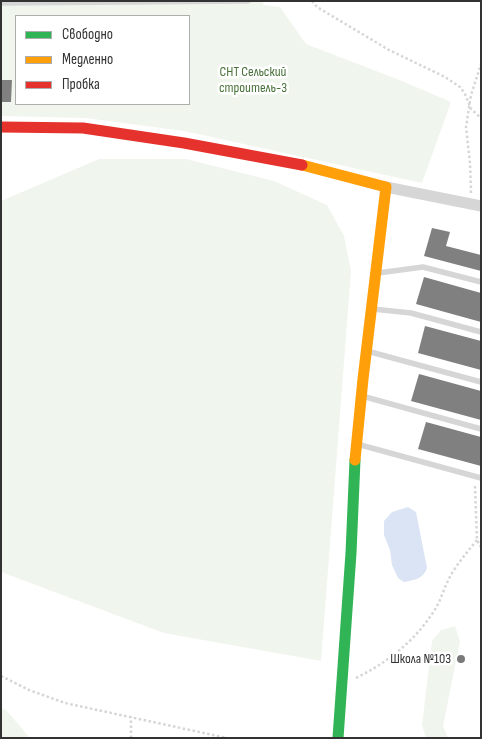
<!DOCTYPE html>
<meta charset="utf-8">
<style>
body{margin:0}
#map{position:relative;width:482px;height:739px;overflow:hidden;background:#fff;font-family:"Sofia Sans Condensed",sans-serif}
canvas{display:block}
.frame{position:absolute;inset:0;border:2px solid #323232;pointer-events:none}
.legend{position:absolute;left:15px;top:15px;width:175px;height:90px;box-sizing:border-box;background:#fff;border:1px solid #adadad;margin:0;padding:6px 9px;list-style:none;font-size:15px;color:#323232}
.legend li{display:flex;align-items:center;gap:10px;height:25px}
.legend b{width:25px;border:1px solid #adadad}
</style>
<div id="map">
<canvas width="482" height="739"></canvas>
<div class="frame"></div>
<ul class="legend">
<li><b style="height:6px;background:#30b455"></b>Свободно</li>
<li><b style="height:6px;background:#ff9f0a"></b>Медленно</li>
<li><b style="height:6px;background:#e5322d"></b>Пробка</li>
</ul>
</div>
<script>
const g = document.querySelector('canvas').getContext('2d');
g.lineJoin = 'round';
function fill(path, color) { g.fillStyle = color; g.fill(path, 'evenodd'); }
function strokePath(path, color, width, dash) { g.strokeStyle = color; g.lineWidth = width; g.lineCap = dash ? 'butt' : 'round'; g.setLineDash(dash || []); g.stroke(path); }
function label(font, color, halo, rows, align = 'center') {
  g.font = font + ' "Sofia Sans Condensed",sans-serif'; g.lineWidth = 5; g.setLineDash([]); g.textBaseline = 'middle'; g.strokeStyle = halo; g.fillStyle = color; for (const [text, x, y, turn = 0] of rows) {
    g.save(); g.translate(x, y); g.rotate((+turn || 0) * Math.PI / 180); g.textAlign = isNaN(turn) ? turn : align; if (halo) g.strokeText(text, 0, 0); g.fillText(text, 0, 0); g.restore();
  }
}
const green = new Path2D(`
 M1,1H262L264,5L280,7L306,44L402,81L451,102L422,183L184,131L85,118L1,116ZM16,16H189V104H16Z
 M99,159H186L274,181L327,205L344,236L351,271L321,661L164,633L1,572V201Z
 M455,626L460,641L443,726L448,738H426L422,725L432,641L441,630Z
 M1,707L7,711L30,738H1Z`);
const water = new Path2D(`
 M408,507L416,512L427,568C423,579 415,580 404,582L398,578L392,565L390,550L384,535V521L392,512Z`);
const building = new Path2D(`
 M1,80H12L11,102H1Z
 M432,228L450,232L446,246L481,255V271L424,256Z
 M424,277L481,293V322L416,304Z
 M425,326L481,341V370L418,353Z
 M419,374L481,391V420L411,401Z
 M426,422L481,437V466L418,449Z`);
const path = new Path2D(`
 M312,1L317,7L389,50L445,77L460,87L465,94L471,109L481,118
 M471,193L470,163L466,127L471,95L481,64
 M475,486L477,540L481,547
 M1,676L29,690L65,703L227,738
 M356,678C388,662 414,642 434,611C442,599 445,583 454,570C461,559 469,550 477,540
 M131,738V717`);
const lane = new Path2D(`
 M1,3L248,1
 M378,273L423,267L481,282
 M373,309L411,313L481,332
 M367,351L481,382
 M362,396L481,429
 M357,444L481,478`);
const street = new Path2D(`
 M386,187L481,206`);
const fast = new Path2D(`
 M338,738L351,553L355,460`);
const slow = new Path2D(`
 M302,165L386,187L363,379L355,460`);
const jam = new Path2D(`
 M1,127L83,128L184,143L302,165`);
const markers = [
 [461,659,5,"#7a7a7a"]
];
const parkNames = [
 ["СНТ Сельский",253,72],
 ["строитель-3",253,88]
];
const poiNames = [
 ["Школа №103",451,659]
];
fill(green, '#f0f6ed');
fill(water, '#dae4f4');
fill(building, '#808080');
strokePath(path, '#d6d6d6', 2.5, [2.5, 2.5]);
strokePath(lane, '#d6d6d6', 5.5);
strokePath(street, '#d6d6d6', 11);
strokePath(fast, '#30b455', 11);
strokePath(slow, '#ff9f0a', 11);
strokePath(jam, '#e5322d', 11);
for (const [x, y, r, color] of markers) { const dot = new Path2D(); dot.arc(x, y, r, 0, 2 * Math.PI); g.fillStyle = color; g.fill(dot); strokePath(dot, '#fff', 2); }
label('14px', '#48723a', '#fff', parkNames);
label('14px', '#323232', '#fff', poiNames, 'right');
</script>
